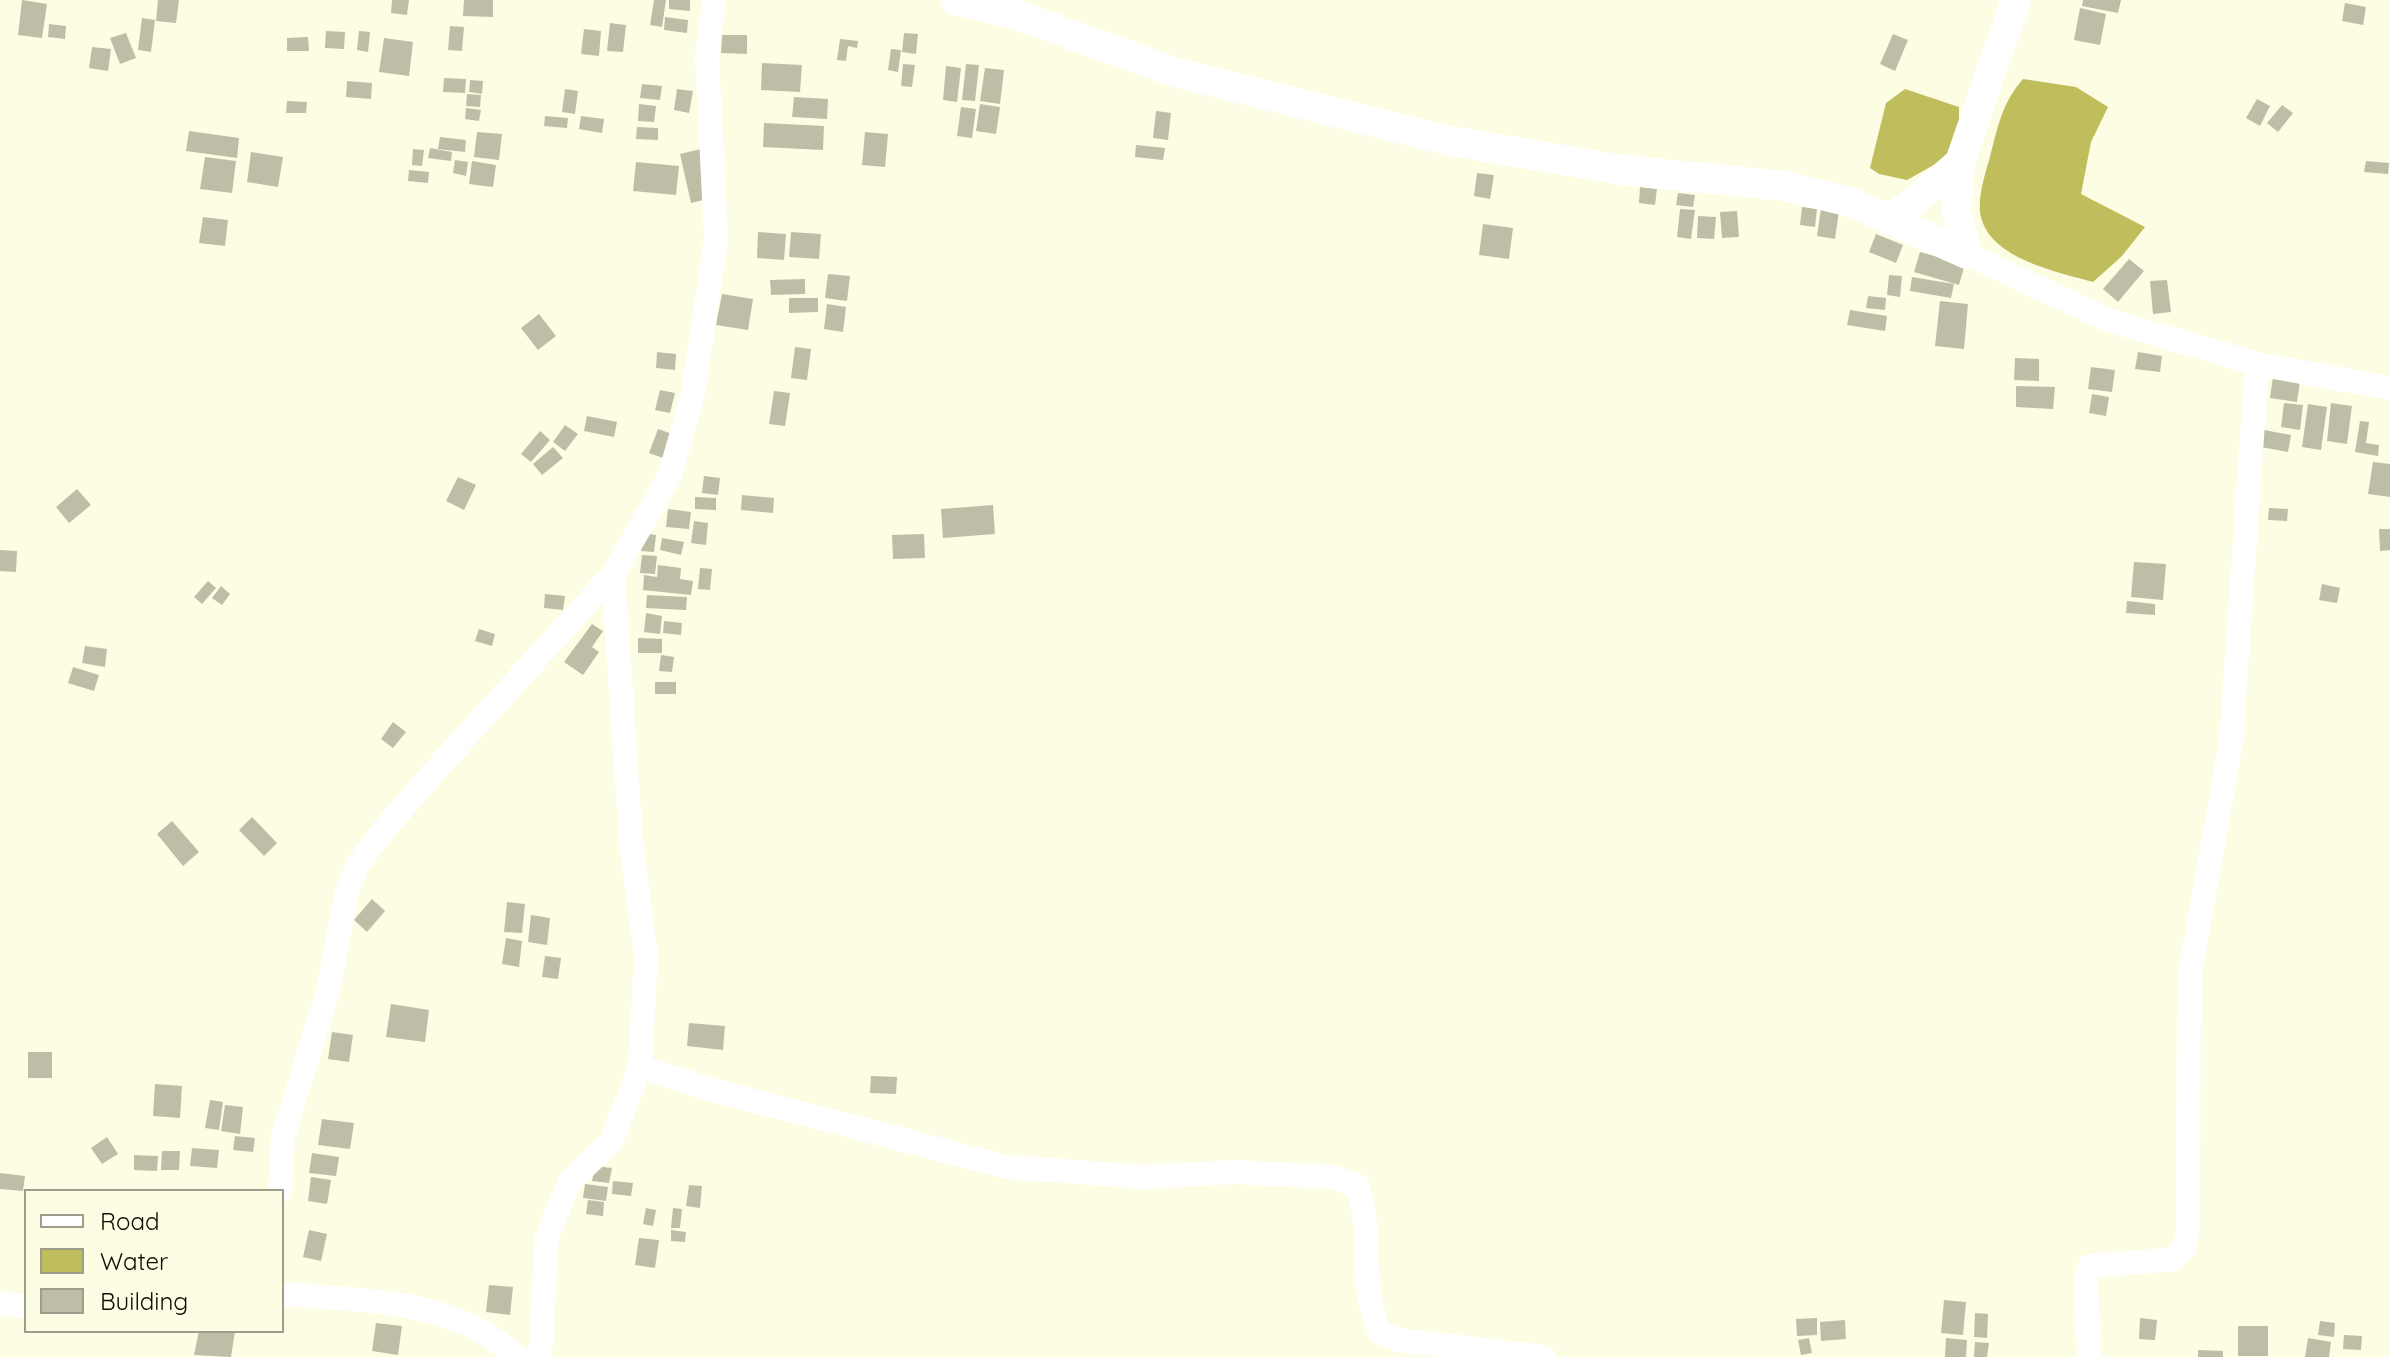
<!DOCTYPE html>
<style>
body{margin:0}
#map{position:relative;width:2390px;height:1357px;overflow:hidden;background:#fdfde4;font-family:Quicksand,sans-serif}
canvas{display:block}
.legend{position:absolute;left:24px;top:1189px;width:260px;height:144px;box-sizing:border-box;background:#fdfde4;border:2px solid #9d9d8b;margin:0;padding:10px 14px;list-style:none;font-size:24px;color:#0e0e06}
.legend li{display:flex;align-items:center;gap:16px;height:40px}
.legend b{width:40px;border:2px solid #9d9d8b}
</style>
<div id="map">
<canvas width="2390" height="1357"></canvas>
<ul class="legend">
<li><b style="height:10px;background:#fff"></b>Road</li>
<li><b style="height:22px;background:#c0bd5c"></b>Water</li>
<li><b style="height:22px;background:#bebea6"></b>Building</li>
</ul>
</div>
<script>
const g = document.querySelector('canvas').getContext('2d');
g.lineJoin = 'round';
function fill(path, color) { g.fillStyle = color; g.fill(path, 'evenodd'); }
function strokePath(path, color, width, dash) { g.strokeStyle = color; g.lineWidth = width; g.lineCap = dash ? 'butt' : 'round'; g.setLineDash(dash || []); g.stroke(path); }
const water = new Path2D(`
 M2023,79L2076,87L2108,107L2091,142L2081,194L2145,227L2122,256L2093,282C2058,272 1991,259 1981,217C1977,199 1985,174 1990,157C1998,126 2002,103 2023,79Z
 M1905,89L1959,107V128L1948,157L1907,180L1879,174L1870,168L1886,103Z`);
const building = new Path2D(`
 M22,0L47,4L42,38L18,35Z
 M158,0H179L176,23L156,21Z
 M392,0H409L407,15L391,13Z
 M464,0H493V17L463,16Z
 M654,0H666L662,27L650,25Z
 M669,0H690V11L669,9Z
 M2083,0H2121L2118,13L2082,6Z
 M2345,3L2366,7L2363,25L2342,21Z
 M2080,8L2106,14L2100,45L2074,40Z
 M665,17L688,20L687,33L664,30Z
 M142,18L155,20L151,52L138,50Z
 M610,23L626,25L623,52L607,51Z
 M49,24L66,26L65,39L48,37Z
 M450,26L464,27L462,51L448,50Z
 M584,29L601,31L599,56L581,54Z
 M326,31L345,32L344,49L325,48Z
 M359,31L370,32L368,52L357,50Z
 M126,33L136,58L120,64L110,38Z
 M904,33L918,34L916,54L902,52Z
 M1893,34L1908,40L1895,71L1880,64Z
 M722,35H747V54L721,53Z
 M308,37L309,51H287V38Z
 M384,38L413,42L409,76L379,72Z
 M840,39L858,41L857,48L848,46L846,61L837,60Z
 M92,47L111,49L108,71L89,68Z
 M891,49L901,50L898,72L888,70Z
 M762,63L802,65L800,92L761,90Z
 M903,64L915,65L912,87L901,86Z
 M966,64L979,65L975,101L962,100Z
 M946,66L961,68L957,102L943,100Z
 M985,68L1004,70L1000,104L980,101Z
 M444,78L466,79L465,93L443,92Z
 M470,80L483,81L482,94L469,92Z
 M347,81L372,83L371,99L346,97Z
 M642,84L662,86L660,100L640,98Z
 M565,89L578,91L575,114L562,112Z
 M677,89L693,91L689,113L674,110Z
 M467,94L481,95L480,107L466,106Z
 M794,97L828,99L827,119L792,117Z
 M2257,99L2270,106L2260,126L2246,118Z
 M287,101L307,102L306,113H286Z
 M639,104L656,106L654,122L638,121Z
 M980,104L1000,107L996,134L976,131Z
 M2282,105L2293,113L2278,132L2267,123Z
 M961,107L976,109L972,138L957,136Z
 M466,108L481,110L479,121L465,119Z
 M1156,111L1171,113L1168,140L1153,138Z
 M545,116L568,118L567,128L544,126Z
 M581,116L604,119L602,133L579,129Z
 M764,123L824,126L823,150L763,147Z
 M637,127L658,128V140L636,139Z
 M189,131L239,138L237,158L186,151Z
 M477,132L502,134L499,160L474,157Z
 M865,132L888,134L885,167L862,165Z
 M440,137L466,140L465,152L438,149Z
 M1136,145L1165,148L1163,160L1135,157Z
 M430,148L452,152L451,161L428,158Z
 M413,149L424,150L422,166L412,165Z
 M701,149L712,198L691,203L680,154Z
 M251,152L283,157L278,187L247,182Z
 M205,157L236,161L232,193L200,189Z
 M455,160L468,162L466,176L453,173Z
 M472,161L496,165L493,187L469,184Z
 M2366,161L2389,163L2388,174L2364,172Z
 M636,162L679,166L676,195L633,191Z
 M409,170L429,172L428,183L408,181Z
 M1477,173L1494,175L1490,199L1474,196Z
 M1640,187L1657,189L1655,205L1639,203Z
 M1678,193L1695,195L1693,207L1676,205Z
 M1802,207L1817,209L1815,227L1800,225Z
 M1821,208L1839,211L1835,239L1817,236Z
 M1680,209L1695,210L1691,239L1677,237Z
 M1737,211L1739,237L1722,238L1720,212Z
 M1698,216L1716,217L1714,239L1697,238Z
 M203,217L228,220L225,246L199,243Z
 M1483,224L1513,228L1509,259L1479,255Z
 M758,232L786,234L784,260L757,258Z
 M791,232L821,234L819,259L789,257Z
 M1876,234L1903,245L1896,263L1869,252Z
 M1920,252L1965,264L1959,285L1914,272Z
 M2129,259L2144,271L2118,302L2103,289Z
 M828,274L850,276L847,301L825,298Z
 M1889,275L1902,276L1900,297L1887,295Z
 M1912,277L1954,284L1951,298L1910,291Z
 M805,279V294L771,295L770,280Z
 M2167,280L2171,312L2153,314L2150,281Z
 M722,294L753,299L748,330L716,325Z
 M1868,296L1886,298L1885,310L1866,308Z
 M789,298H818V312L789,313Z
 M1940,301L1968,304L1964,349L1935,346Z
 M827,304L846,307L843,332L824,329Z
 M1850,310L1887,316L1885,331L1847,325Z
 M539,314L556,336L538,350L521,328Z
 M795,347L811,349L807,380L791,378Z
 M657,352L676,354L675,370L656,368Z
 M2138,352L2162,356L2160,372L2135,369Z
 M2015,358L2039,359V381L2014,380Z
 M2091,367L2115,370L2112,392L2088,389Z
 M2273,377L2300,381L2297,402L2270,398Z
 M2016,386L2055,387L2053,409L2016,407Z
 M660,390L675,393L670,413L655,410Z
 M774,391L790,393L785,426L769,424Z
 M2092,394L2109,397L2106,416L2089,413Z
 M2284,403L2303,405L2300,430L2281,427Z
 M2331,403L2352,406L2347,444L2327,441Z
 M2308,404L2327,407L2321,450L2302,447Z
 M587,416L617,422L614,437L584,431Z
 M2360,421L2369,422L2366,443L2379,445L2378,456L2355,452Z
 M565,425L578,434L565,451L553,442Z
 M658,429L672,434L663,458L649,453Z
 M2264,430L2291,435L2288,452L2261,447Z
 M540,431L550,440L531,462L521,454Z
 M553,447L563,458L542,475L533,464Z
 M2373,462L2390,464V497L2368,494Z
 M704,476L720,478L718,495L702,493Z
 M458,477L476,485L464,510L446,501Z
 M77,489L91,505L69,523L56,507Z
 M742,495L774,498L773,513L741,510Z
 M695,497L716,498V510L695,509Z
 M993,505L995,534L943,538L941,509Z
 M2269,508L2288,509L2287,521L2268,520Z
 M668,509L691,512L689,529L666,527Z
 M694,521L708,523L706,545L691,543Z
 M2379,529H2390V550L2380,551Z
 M643,533L656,535L654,552L641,551Z
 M924,534L925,558L893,559L892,535Z
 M662,538L684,542L681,555L660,550Z
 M0,550L17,551L16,572L0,571Z
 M642,555L657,556L655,574L640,573Z
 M2134,562L2166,564L2163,600L2131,597Z
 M658,565L681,568L680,579L693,581L691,595L643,590L644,575L657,577Z
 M700,568L712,569L710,590L698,589Z
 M208,581L216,588L202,604L194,597Z
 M2322,584L2340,588L2337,603L2319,600Z
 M221,586L230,594L222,605L212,598Z
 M545,594L565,596L563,610L544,608Z
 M647,595L687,597L686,610L646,608Z
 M2127,601L2155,604V615L2126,613Z
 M646,613L662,616L660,634L644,632Z
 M664,621L682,623L681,635L663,633Z
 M592,624L603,631L592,647L599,652L583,675L564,662Z
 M479,629L495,634L492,646L475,641Z
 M638,638L662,639V653H638Z
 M85,646L107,649L105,667L82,663Z
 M661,655L674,657L672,672L659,671Z
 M73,667L99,675L94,691L68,683Z
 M655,682H676V694H655Z
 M393,722L406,732L393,748L381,739Z
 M252,817L277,843L264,856L239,830Z
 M172,821L199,852L183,866L157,834Z
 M372,899L385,911L367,932L354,920Z
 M507,902L525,904L522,933L504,932Z
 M531,915L550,918L547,945L528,942Z
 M506,938L522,941L519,967L502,964Z
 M545,956L561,958L558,979L542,977Z
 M391,1004L429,1010L425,1042L386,1037Z
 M689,1023L725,1026L723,1050L687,1046Z
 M332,1032L353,1035L349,1062L328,1059Z
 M28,1052H52V1078H28Z
 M871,1076L897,1077L896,1094L870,1093Z
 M155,1084L182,1086L180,1118L153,1116Z
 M210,1100L223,1102L219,1130L205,1128Z
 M225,1105L243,1107L240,1134L221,1131Z
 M322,1119L354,1123L350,1149L318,1145Z
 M235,1136L255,1138L253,1152L233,1150Z
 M107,1137L118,1154L102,1164L91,1148Z
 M192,1148L219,1150L217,1168L190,1166Z
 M162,1151H180L179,1170H161Z
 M312,1153L339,1157L336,1176L309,1173Z
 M134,1155L158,1156L157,1171L134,1170Z
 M595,1166L612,1168L609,1183L592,1181Z
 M0,1173L25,1176L23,1191L0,1189Z
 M311,1177L331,1180L327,1204L308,1201Z
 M613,1181L633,1183L631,1196L612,1194Z
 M585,1184L608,1187L606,1201L583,1198Z
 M689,1185L702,1186L700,1208L686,1206Z
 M588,1200L604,1202L603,1216L586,1214Z
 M646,1208L656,1210L653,1226L643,1224Z
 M673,1208L682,1209L680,1228H671Z
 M309,1230L327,1234L321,1261L303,1257Z
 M671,1230L686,1232L685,1242L671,1241Z
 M639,1238L659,1240L655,1268L635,1265Z
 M489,1285L513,1287L510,1315L486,1312Z
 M1944,1300L1966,1302L1963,1335L1941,1333Z
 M1975,1313L1988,1314L1987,1338L1974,1337Z
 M1817,1318V1335L1797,1336L1796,1319Z
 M2140,1318L2157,1320L2155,1340L2139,1339Z
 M1845,1320L1846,1339L1821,1341L1820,1322Z
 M2320,1321L2335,1323L2334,1337L2318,1335Z
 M376,1323L402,1326L398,1355L372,1351Z
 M2238,1326H2268V1356H2238Z
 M199,1331H235L231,1357L194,1355Z
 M2344,1335L2362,1336L2361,1350L2343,1349Z
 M1809,1338L1812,1353L1801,1355L1798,1340Z
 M1946,1338L1967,1340L1966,1357H1945Z
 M2308,1338L2331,1342L2329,1357H2305Z
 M1975,1342L1989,1343L1987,1357H1974Z
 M2198,1350L2223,1351V1357H2198Z`);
const minor = new Path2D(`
 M1967,254L2108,320L2257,364L2390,388
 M640,1067L709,1089L1007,1167L1144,1177L1235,1172L1332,1177L1357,1185C1374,1232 1358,1287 1380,1332L1398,1340L1544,1357
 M280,1191L283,1137L328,991L347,891L358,865L381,833L442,763L613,574L669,478L693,394L716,239L707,56L714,0
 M282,1294C365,1301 452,1298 517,1357
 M0,1303L26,1307
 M540,1357L547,1236L570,1181L611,1142L640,1067L646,956L631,842L613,574
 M2089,1357L2086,1276L2090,1266L2174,1259L2185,1247L2188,1229L2189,978L2231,743L2257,364`);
const major = new Path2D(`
 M955,0L1014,14L1174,72L1446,140L1621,170L1785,186L1850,202L1967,254
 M1887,219L1912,204L1960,162
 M1967,254L1957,212L1960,162L2016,0`);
fill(water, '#c0bd5c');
fill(building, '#bebea6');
strokePath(minor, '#fff', 24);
strokePath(major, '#fff', 30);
</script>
